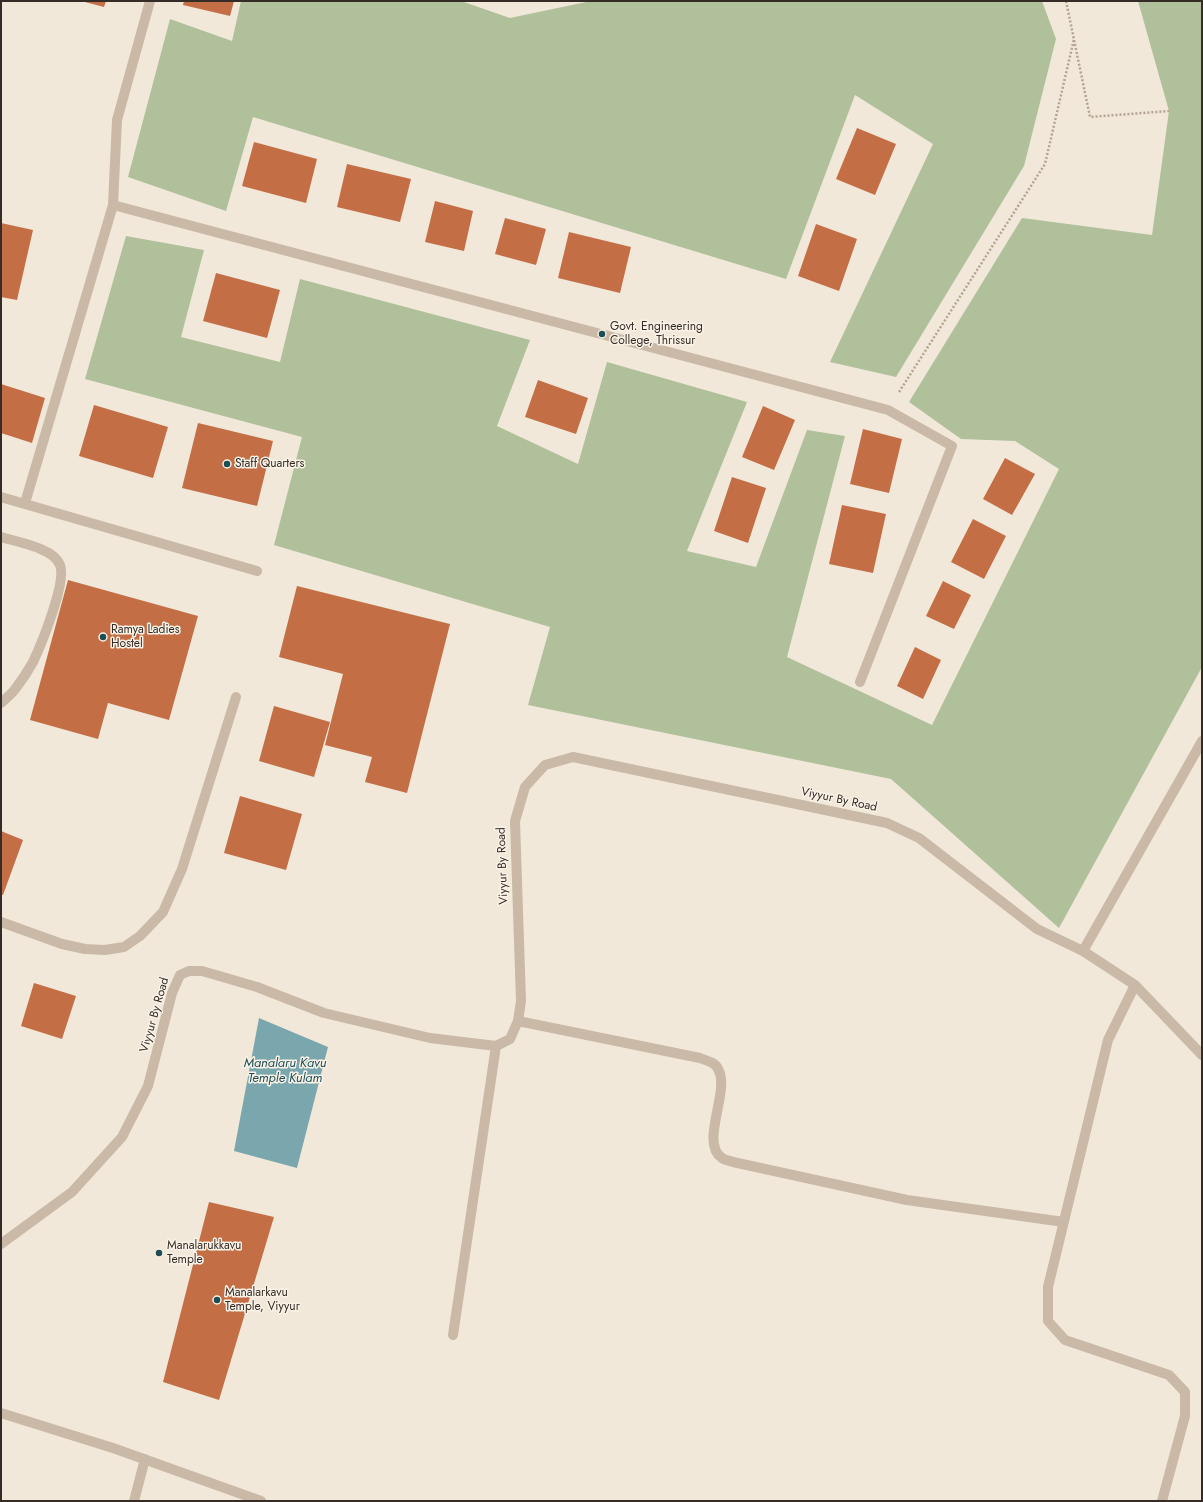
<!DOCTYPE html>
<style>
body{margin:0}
#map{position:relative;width:1203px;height:1502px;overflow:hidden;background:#f1e8da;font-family:Jost,sans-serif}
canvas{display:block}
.frame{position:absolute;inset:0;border:2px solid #352c27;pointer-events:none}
</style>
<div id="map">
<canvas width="1203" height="1502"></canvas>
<div class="frame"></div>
</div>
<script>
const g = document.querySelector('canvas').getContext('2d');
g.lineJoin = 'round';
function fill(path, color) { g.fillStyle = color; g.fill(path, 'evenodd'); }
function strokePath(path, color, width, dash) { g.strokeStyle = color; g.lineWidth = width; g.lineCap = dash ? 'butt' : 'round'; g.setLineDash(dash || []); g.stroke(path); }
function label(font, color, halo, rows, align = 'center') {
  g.font = font + ' Jost,sans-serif'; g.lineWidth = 3; g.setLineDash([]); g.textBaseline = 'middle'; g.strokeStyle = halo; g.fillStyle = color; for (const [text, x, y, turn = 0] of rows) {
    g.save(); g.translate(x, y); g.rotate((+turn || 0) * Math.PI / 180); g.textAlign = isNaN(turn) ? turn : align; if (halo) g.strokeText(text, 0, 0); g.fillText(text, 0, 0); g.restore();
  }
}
const green = new Path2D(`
 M241,1H461L510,18L591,1H1042L1056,39L1024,166L896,377L830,362L933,144L855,95L786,279L253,117L226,211L128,177L170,19L232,41Z
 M1138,1H1202V667L1059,928L891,779L528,705L550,627L274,545L302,437L85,379L126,236L204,250L181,337L280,362L300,279L530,340L497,426L578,464L607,362L747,402L687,551L756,567L807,430L845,436L787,657L932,725L1059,469L1015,441L961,439L909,402L1022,218L1152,235L1169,111Z`);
const water = new Path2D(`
 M259,1018L328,1047L297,1168L234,1151Z`);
const building = new Path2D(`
 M81,1H106L104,7Z
 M184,1H234L230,16L183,5Z
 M857,128L896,144L875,195L836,179Z
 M254,142L317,159L306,203L242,186Z
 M347,164L411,179L400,222L337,207Z
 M435,201L473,211L464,251L425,242Z
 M505,218L546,229L536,265L495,254Z
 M1,223L33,230L17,300L1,297Z
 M816,224L857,239L839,291L798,276Z
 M569,232L631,247L620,293L558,278Z
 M216,273L280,290L267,338L203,321Z
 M538,380L588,398L576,434L525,417Z
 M1,384L45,398L32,443L1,433Z
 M94,405L168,427L153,478L79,456Z
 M763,406L795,420L774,470L742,457Z
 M198,423L273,441L257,506L182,488Z
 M863,429L902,439L889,493L850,484Z
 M1005,458L1035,474L1012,515L983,499Z
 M732,477L766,488L748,543L714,531Z
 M842,505L886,514L873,573L829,564Z
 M973,519L1006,536L984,579L951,562Z
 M68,580L198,616L169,720L108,703L98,739L30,720Z
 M943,581L971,595L954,629L926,616Z
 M297,586L450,624L407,793L365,782L372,757L325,745L343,674L279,657Z
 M915,647L941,660L923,699L897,686Z
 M274,706L330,722L314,777L259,761Z
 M240,796L302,814L286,870L224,853Z
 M1,831L23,840L3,895L1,894Z
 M34,983L76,996L62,1039L21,1026Z
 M209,1202L274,1217L219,1400L163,1382Z`);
const path = new Path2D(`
 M1066,1L1090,117L1169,111
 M899,392L1045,164L1074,39`);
const service = new Path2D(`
 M113,205L888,410L952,446L860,682
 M1,497L257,571
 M25,503L113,205L117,120L150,1
 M1,537C17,542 54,548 60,565C67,582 41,645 33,662C28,671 22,680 16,688C12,694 6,698 1,703
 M1,922L62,944L85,949L105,950L124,947L140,936L163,912L182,869L236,697`);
const minor = new Path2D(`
 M1083,951L1202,741
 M1135,985L1108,1040L1048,1287V1321L1065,1340L1169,1375L1185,1392V1416L1162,1501
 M518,1021L700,1058C707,1061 715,1062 718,1069C731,1090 699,1143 722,1158C725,1160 730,1161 733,1162L907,1200L1064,1222
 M1,1244L72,1192L122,1137L148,1086L172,993L180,975L189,971H202L257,987L324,1013L430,1038L496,1046L510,1039L518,1021L521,1001L515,821L525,787L545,765L573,757L887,823L919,838L1037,929L1083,951L1135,985L1202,1055
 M453,1335L496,1046
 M1,1413L113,1448L261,1501
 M134,1501L145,1459`);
const markers = [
 [602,334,4,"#1d4d55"],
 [227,464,4,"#1d4d55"],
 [103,637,4,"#1d4d55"],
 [159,1253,4,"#1d4d55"],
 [217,1300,4,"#1d4d55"]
];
const poiNames = [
 ["Govt. Engineering",610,327],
 ["College, Thrissur",610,341],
 ["Staff Quarters",235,464],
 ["Ramya Ladies",111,630],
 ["Hostel",111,644],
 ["Manalarukkavu",167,1246],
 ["Temple",167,1260],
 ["Manalarkavu",225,1293],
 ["Temple, Viyyur",225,1307]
];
const streetNames = [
 ["Viyyur By Road",839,800,12],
 ["Viyyur By Road",503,866,-92],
 ["Viyyur By Road",155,1015,-74]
];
const waterNames = [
 ["Manalaru Kavu",285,1064],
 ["Temple Kulam",285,1079]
];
fill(green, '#b0c09a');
fill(water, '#79a7ad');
fill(building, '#c46e45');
strokePath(path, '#b4a390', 2.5, [2, 2]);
strokePath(service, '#c9b9a6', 10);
strokePath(minor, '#c9b9a6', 10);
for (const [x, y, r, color] of markers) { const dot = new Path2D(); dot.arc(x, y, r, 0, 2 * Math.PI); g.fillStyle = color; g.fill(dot); strokePath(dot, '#f9f2e6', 1.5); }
label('12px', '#352c27', '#f9f2e6', poiNames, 'left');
label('12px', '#352c27', '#f9f2e6', streetNames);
label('italic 13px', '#1d4d55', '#f9f2e6', waterNames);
</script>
